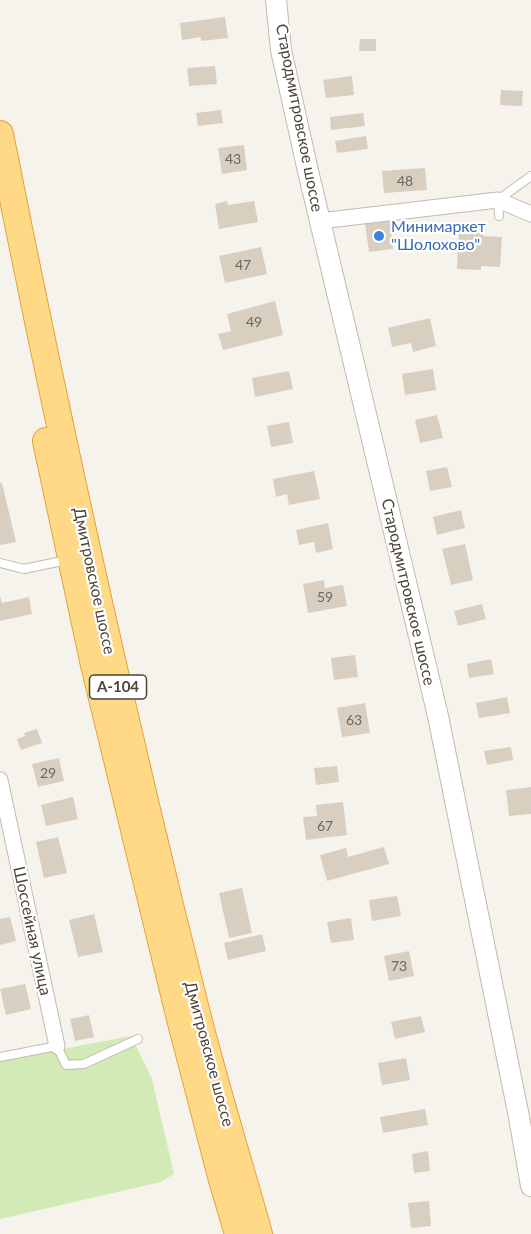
<!DOCTYPE html>
<meta charset="utf-8">
<style>
body{margin:0}
canvas{display:block;background:#f6f3ec}
</style>
<canvas width="531" height="1234"></canvas>
<script>
const g = document.querySelector('canvas').getContext('2d');
g.lineJoin = 'round';
function fill(path, color) { g.fillStyle = color; g.fill(path, 'evenodd'); }
function strokePath(path, color, width, dash) { g.strokeStyle = color; g.lineWidth = width; g.lineCap = dash ? 'butt' : 'round'; g.setLineDash(dash || []); g.stroke(path); }
function label(font, color, halo, rows, align = 'center') {
  g.font = font + ' Lato,sans-serif'; g.lineWidth = 4.5; g.setLineDash([]); g.textBaseline = 'middle'; g.strokeStyle = halo; g.fillStyle = color; for (const [text, x, y, turn = 0] of rows) {
    g.save(); g.translate(x, y); g.rotate((+turn || 0) * Math.PI / 180); g.textAlign = isNaN(turn) ? turn : align; if (halo) g.strokeText(text, 0, 0); g.fillText(text, 0, 0); g.restore();
  }
}
const green = new Path2D(`
 M131,1036L152,1079L174,1174L161,1182L0,1219V1061Z`);
const building = new Path2D(`
 M225,17L228,38L201,41V37L182,40L180,23Z
 M360,39H376V51H359Z
 M215,66L217,84L189,86L187,68Z
 M352,76L354,95L326,98L323,80Z
 M501,90L523,91L522,106L500,105Z
 M221,110L223,123L198,126L196,113Z
 M363,113L365,126L331,130L330,117Z
 M366,136L368,149L337,153L335,141Z
 M244,145L247,170L222,174L218,148Z
 M425,168L427,190L384,193L382,171Z
 M227,201L228,205L254,201L258,222L219,229L215,204Z
 M390,221L393,249L369,252L365,224Z
 M459,232L483,233V236L502,237L500,267L481,266V270L457,269Z
 M261,247L267,274L225,283L219,256Z
 M275,301L283,335L223,350L218,334L231,331L227,314Z
 M430,318L436,346L413,352L411,343L392,347L388,328Z
 M433,369L436,390L405,395L402,374Z
 M289,371L293,389L255,397L252,378Z
 M437,415L443,438L420,443L415,420Z
 M289,422L293,443L271,447L267,426Z
 M447,467L452,487L430,491L426,471Z
 M314,471L320,499L289,505L287,494L276,497L273,479Z
 M0,483H2L16,542L0,545Z
 M461,510L465,528L437,535L433,517Z
 M328,523L333,549L316,553L314,542L299,545L296,530Z
 M465,544L473,580L451,585L442,549Z
 M324,580L325,588L343,585L347,606L308,613L303,584Z
 M0,596L2,603L29,597L32,614L0,621Z
 M482,604L486,619L458,626L454,611Z
 M355,655L358,677L334,680L331,658Z
 M491,659L494,674L469,678L467,664Z
 M507,697L510,713L479,718L476,703Z
 M365,703L370,733L342,737L337,708Z
 M37,729L42,743L21,750L17,739L25,736L24,733Z
 M511,747L513,760L487,765L484,751Z
 M59,758L64,781L38,787L32,764Z
 M337,766L339,782L316,785L314,768Z
 M531,787V814L509,816L506,790Z
 M73,797L78,819L46,826L41,805Z
 M343,802L347,835L306,840L303,817L317,816L316,805Z
 M58,837L67,873L44,878L36,842Z
 M384,847L389,864L327,881L320,855L346,848L348,857Z
 M242,888L252,933L229,938L219,893Z
 M397,896L401,916L372,921L369,900Z
 M94,914L103,952L78,957L69,920Z
 M10,917L16,941L0,945V919Z
 M351,918L354,940L331,943L327,922Z
 M262,934L266,951L228,960L224,943Z
 M409,951L414,976L389,981L384,956Z
 M25,984L31,1009L6,1015L0,989Z
 M89,1015L94,1037L75,1041L70,1019Z
 M421,1016L425,1032L395,1039L391,1022Z
 M406,1058L410,1080L382,1085L378,1063Z
 M425,1109L428,1125L383,1133L380,1117Z
 M428,1151L430,1171L414,1173L412,1154Z
 M429,1201L431,1226L411,1228L408,1203Z`);
const service = new Path2D(`
 M499,216L498,200L531,176
 M0,563L24,569L67,560
 M0,1057L57,1046L66,1065L84,1064L138,1039`);
const minor = new Path2D(`
 M320,221L498,200L531,214
 M0,780L57,1046`);
const tertiary = new Path2D(`
 M276,0L281,50L308,171L438,716L519,1117L531,1186`);
const trunk = new Path2D(`
 M0,134C58,427 123,720 196,1010C215,1085 238,1159 259,1234
 M46,441L94,665L180,1019L222,1180L238,1234`);
const markers = [
 [379,236,6,"#3f7fe0"]
];
const numberNames = [
 ["43",233,159],
 ["48",405,181],
 ["47",243,265],
 ["49",254,322],
 ["59",325,597],
 ["63",354,720],
 ["29",48,773],
 ["67",325,826],
 ["73",399,966]
];
const shields = [
 [118,687,57]
];
const shieldNames = [
 ["А-104",118,687]
];
const streetNames = [
 ["Стародмитровское шоссе",299,118,79],
 ["Дмитровское шоссе",94,581,78],
 ["Стародмитровское шоссе",408,592,77],
 ["Шоссейная улица",32,931,78],
 ["Дмитровское шоссе",209,1054,75]
];
const shopNames = [
 ["Минимаркет",391,227],
 ["\"Шолохово\"",391,245]
];
fill(green, '#d2eab5');
fill(building, '#d8cfc1');
strokePath(service, '#c2bbae', 10);
strokePath(minor, '#c2bbae', 17);
strokePath(tertiary, '#c2bbae', 22);
strokePath(trunk, '#e0a43c', 28);
strokePath(service, '#fff', 8);
strokePath(minor, '#fff', 15);
strokePath(tertiary, '#fff', 20);
strokePath(trunk, '#ffd985', 26);
for (const [x, y, r, color] of markers) { const dot = new Path2D(); dot.arc(x, y, r, 0, 2 * Math.PI); g.fillStyle = color; g.fill(dot); strokePath(dot, '#fff', 2); }
label('14px', '#6e675b', null, numberNames);
for (const [x, y, w] of shields) { const box = new Path2D(); box.roundRect(x - w / 2, y - 12, w, 24, 4.5); g.fillStyle = '#fff'; g.fill(box); strokePath(box, '#4b4439', 1.5); }
label('bold 15px', '#4b4439', null, shieldNames);
label('16px', '#4b4439', '#fff', streetNames);
label('16px', '#366cbe', '#fff', shopNames, 'left');
</script>
